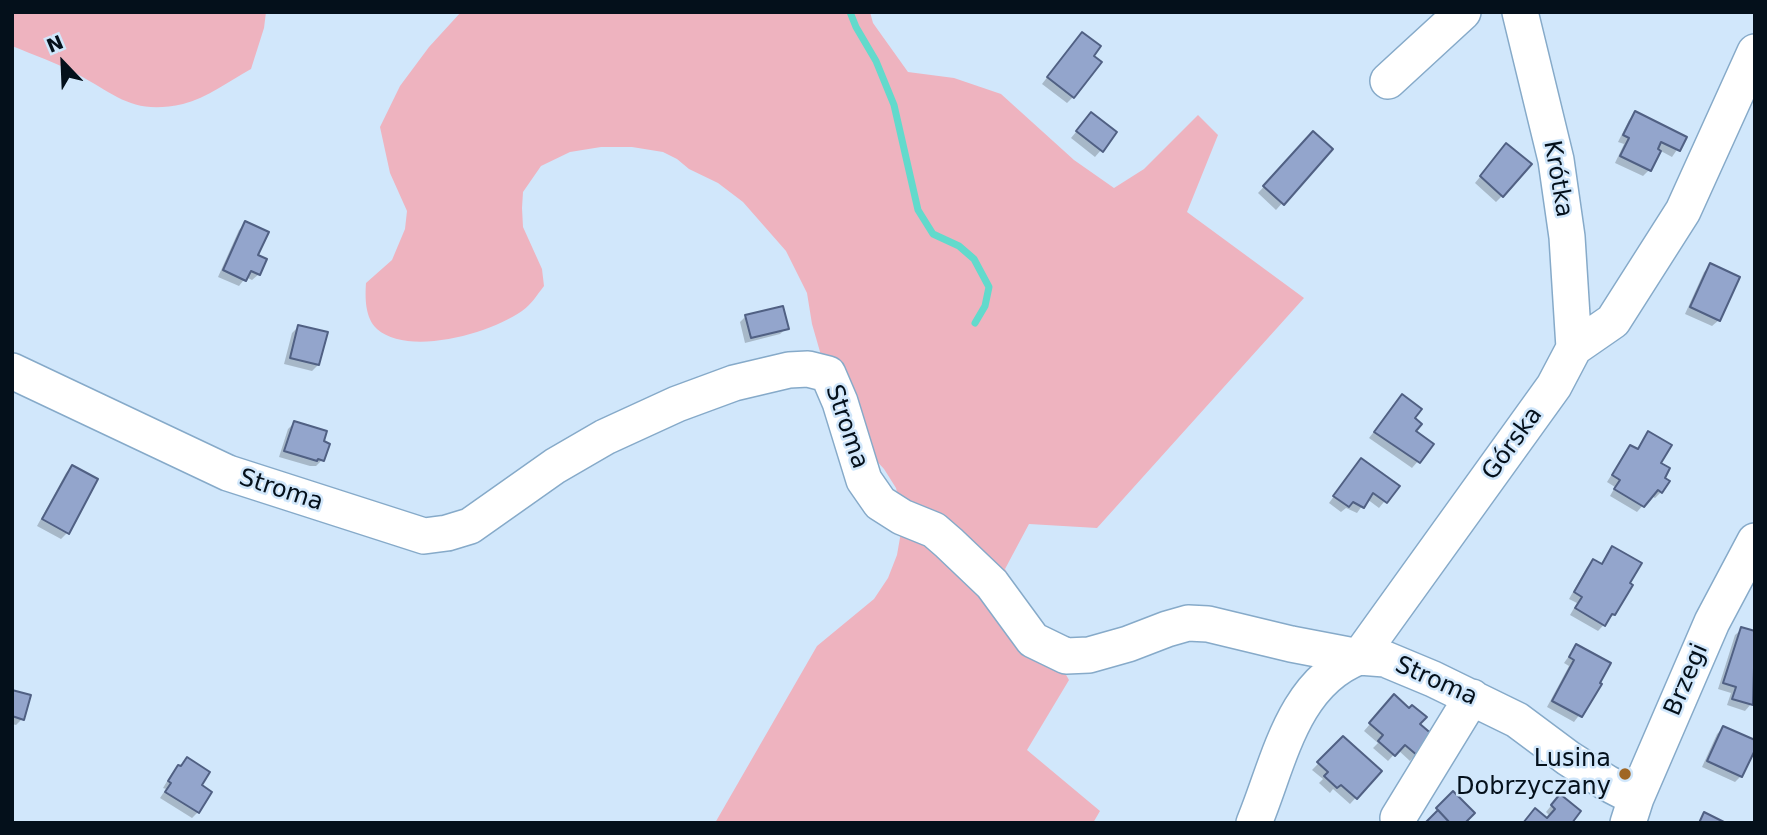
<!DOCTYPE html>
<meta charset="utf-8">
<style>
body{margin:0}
#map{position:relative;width:1767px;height:835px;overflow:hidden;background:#d1e7fb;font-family:"DejaVu Sans",sans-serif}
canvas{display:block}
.frame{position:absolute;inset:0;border:14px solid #04101b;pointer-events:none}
.north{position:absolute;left:28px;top:28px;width:70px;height:70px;-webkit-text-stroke:5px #d1e7fb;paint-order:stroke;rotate:337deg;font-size:19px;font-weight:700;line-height:28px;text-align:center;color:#04101b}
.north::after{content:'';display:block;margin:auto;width:24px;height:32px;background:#04101b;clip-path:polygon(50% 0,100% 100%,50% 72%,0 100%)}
</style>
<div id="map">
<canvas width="1767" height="835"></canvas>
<div class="frame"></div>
<div class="north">N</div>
</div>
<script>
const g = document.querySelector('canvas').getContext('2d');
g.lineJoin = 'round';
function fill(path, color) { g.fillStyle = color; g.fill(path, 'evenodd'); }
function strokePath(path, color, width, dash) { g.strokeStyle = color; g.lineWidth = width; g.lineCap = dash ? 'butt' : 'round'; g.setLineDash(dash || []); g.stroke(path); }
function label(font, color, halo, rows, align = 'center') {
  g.font = font + ' "DejaVu Sans",sans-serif'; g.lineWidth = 5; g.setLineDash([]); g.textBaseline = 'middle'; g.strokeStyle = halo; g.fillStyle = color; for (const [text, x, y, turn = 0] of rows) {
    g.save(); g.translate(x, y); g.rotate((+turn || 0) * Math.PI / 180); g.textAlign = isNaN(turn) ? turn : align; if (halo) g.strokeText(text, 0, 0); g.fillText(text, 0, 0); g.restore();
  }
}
const green = new Path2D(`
 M12,12H266L264,28L251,69C229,81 207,98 183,104C133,115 118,96 77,74C57,63 34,55 12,46Z
 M461,12H870L873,23L908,72L954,78L1001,94L1074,160L1114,188L1144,169L1198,115L1218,135L1187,212L1304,298L1097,528L1029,524L1005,569L1069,680L1027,750L1100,811L1093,823H715L817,646L874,599L888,578L897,555L901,532V510L896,488L884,469L840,421L812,324L807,293L786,251L743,202L718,183L689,169L677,159L663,152L632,147H601L570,152L541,166L523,192L522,208L523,227L542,269L544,286C537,295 531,305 522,311C491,333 409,357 377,329C365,318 365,298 366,283L392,260L405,229L407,211L390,173L380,127L400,86L429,47Z`);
const shadow = new Path2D(`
 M1076,40L1091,57L1073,97L1067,103L1042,84Z
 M1635,114L1685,138L1672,157L1659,150L1649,170L1643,176L1615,163L1624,144L1618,142L1629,120Z
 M1085,121L1101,150L1095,157L1071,138Z
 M1313,134L1330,149L1276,210L1258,193Z
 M1500,152L1502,196L1496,202L1475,183Z
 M246,223L256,256L259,274L252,280L246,277L239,286L218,277L239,230Z
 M1711,265L1719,320L1712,326L1685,314L1704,272Z
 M746,316L787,328L780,334L745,343L740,322Z
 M298,327L318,365L312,371L284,364L292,333Z
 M1396,403L1413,419L1414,431L1432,445L1412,468L1369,438Z
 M294,423L322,460L316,466H310L279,457L288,429Z
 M1649,433L1662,479L1661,492L1655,498L1651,496L1637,512L1610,496L1615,487L1607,482L1625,453L1631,447L1636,450Z
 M1356,466L1397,486L1379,508L1367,499L1357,513L1346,508L1341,512L1329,503Z
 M72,467L67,533L61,539L37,526L66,473Z
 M1613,548L1614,614L1598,631L1570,615L1577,603L1569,599L1587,567L1594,561L1600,565Z
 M1742,629L1755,633V676L1750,690L1755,691V694L1751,704L1745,711L1727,705L1731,693L1718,689L1735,635Z
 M1576,646L1583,710L1574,722L1547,707L1569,666L1564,663Z
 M12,692L22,719L16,725L12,724Z
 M1388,703L1418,724L1416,754L1410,761L1398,750L1388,761L1373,748L1378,743L1364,731Z
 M1723,728L1741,776L1735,782L1702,767L1717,734Z
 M1343,738L1380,771L1350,804L1333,789L1330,793L1319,783L1323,779L1312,770Z
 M187,759L199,786L198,812L192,818L160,798L166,789L163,788L172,773Z
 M1554,802L1569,823L1546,820L1550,816L1546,812Z`);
const stream = new Path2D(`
 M850,12L856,27L876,61L894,105L918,210L933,234L959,246L974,259L989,287L985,306L975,323`);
const building = new Path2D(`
 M1082,32L1101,46L1094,56L1102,62L1074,98L1047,77Z
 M1635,111L1687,137L1680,151L1661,142L1658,149L1661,151L1651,171L1620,156L1629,138L1623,135Z
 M1091,112L1117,132L1103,152L1076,131Z
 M1313,131L1333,149L1284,205L1263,186Z
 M1506,143L1532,164L1503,197L1480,176Z
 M245,221L269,232L258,255L267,259L260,275L251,271L246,281L223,270Z
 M1710,263L1740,277L1720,321L1690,307Z
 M783,306L789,329L751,338L745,315Z
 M298,325L328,332L319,365L290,358Z
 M1402,394L1422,409L1415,418L1422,424L1416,431L1434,444L1420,463L1374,432Z
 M294,421L327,431L324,441L330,444L324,461L318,459L317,461L284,451Z
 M1648,431L1672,445L1661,463L1670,468L1665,478L1670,481L1662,493L1658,490L1644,507L1614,489L1620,480L1612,475L1630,445L1638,449Z
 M1361,458L1400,486L1387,503L1373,493L1364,508L1353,502L1349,507L1333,496Z
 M72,465L98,479L69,534L42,519Z
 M1612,546L1642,563L1630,583L1633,585L1615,615L1612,614L1605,626L1575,608L1582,597L1574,592L1593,559L1602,564Z
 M1741,627L1755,631L1753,705L1732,699L1736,687L1723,683Z
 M1576,644L1611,663L1600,683L1602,684L1582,717L1552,701L1574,660L1569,657Z
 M12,690L31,695L24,720L12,716Z
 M1394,694L1409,708L1412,705L1427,717L1420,724L1434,736L1418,756L1405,745L1395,756L1378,741L1383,735L1369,723Z
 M1723,726L1755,740V750L1742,777L1707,761Z
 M1343,736L1382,771L1357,799L1341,785L1337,788L1324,776L1328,772L1317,762Z
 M187,757L210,772L202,785L212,792L199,813L165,792L171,783L168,781L178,765L181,766Z
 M1453,791L1475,813L1465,823H1450L1436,808Z
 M1560,794L1581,811L1572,823H1523L1535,808L1547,818L1555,809L1551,805Z
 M1438,810L1450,823H1425Z
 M1704,812L1726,823H1699Z`);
const minor = new Path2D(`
 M1520,12L1556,160L1567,237L1574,348
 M1388,81L1463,12
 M12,371L228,473L424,536L447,533L470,526L555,466L605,437L677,404L734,383L789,370L808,369L828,374L840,402L864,480L880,503L902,517L934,530L949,543L992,584L1033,640L1066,656L1089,655L1128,644L1167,629L1188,623L1208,624L1291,644L1359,657L1385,659L1433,679L1517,720L1568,758L1607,783L1636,798
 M1398,818L1472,697
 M1254,823C1279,763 1292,683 1359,657L1554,386L1574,348L1613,321L1683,211L1755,52
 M1628,823L1636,798L1712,622L1755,541`);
const markers = [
 [1625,774,7,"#9f6624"]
];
const streetNames = [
 ["Krótka",1557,179,80],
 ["Stroma",846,427,71],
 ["Górska",1513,444,-54],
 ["Stroma",281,491,18],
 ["Brzegi",1687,680,-67],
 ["Stroma",1436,682,24]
];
const poiNames = [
 ["Lusina",1611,760],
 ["Dobrzyczany",1611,788]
];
fill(green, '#eeb3bf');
fill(shadow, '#0003');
strokePath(stream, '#62dacc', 7);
fill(building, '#93a5cc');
strokePath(building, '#506083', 2);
strokePath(minor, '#86aac9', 38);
strokePath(minor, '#fff', 35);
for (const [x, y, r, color] of markers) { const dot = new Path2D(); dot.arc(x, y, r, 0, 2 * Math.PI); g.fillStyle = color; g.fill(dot); strokePath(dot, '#d1e7fb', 2.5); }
label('24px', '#04101b', '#d1e7fb', streetNames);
label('24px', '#04101b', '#d1e7fb', poiNames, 'right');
</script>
